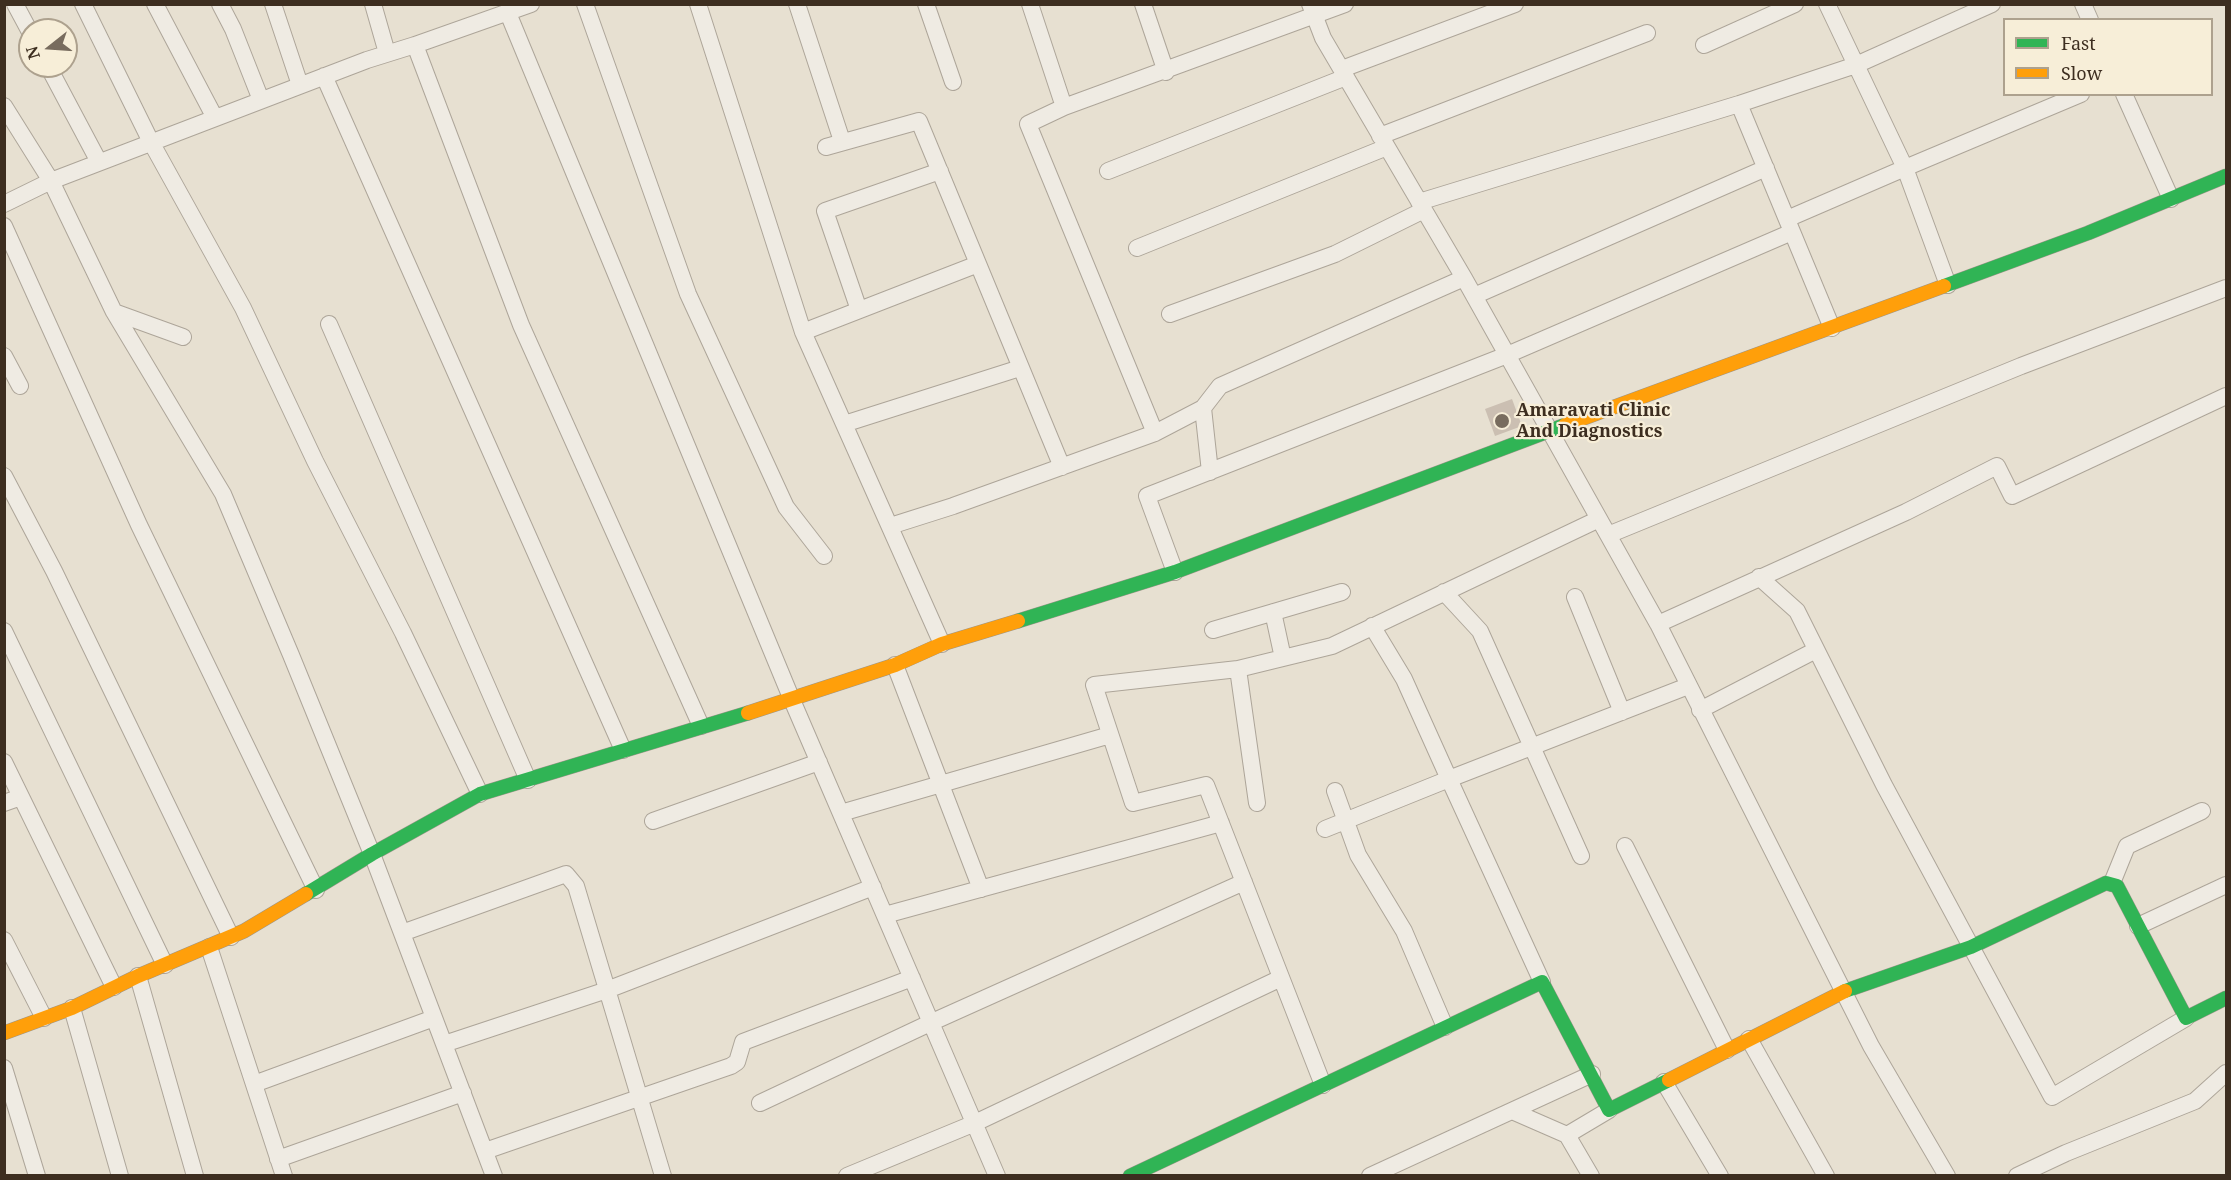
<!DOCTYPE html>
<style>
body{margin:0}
#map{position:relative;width:2231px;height:1180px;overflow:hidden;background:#e7e0d1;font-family:"Noto Serif",serif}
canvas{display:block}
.frame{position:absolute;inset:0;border:6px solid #3d2e20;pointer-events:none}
.legend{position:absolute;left:2003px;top:18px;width:210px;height:78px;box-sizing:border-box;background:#f7eed8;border:2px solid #ada18e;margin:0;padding:8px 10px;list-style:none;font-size:18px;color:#3d2e20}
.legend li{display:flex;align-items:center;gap:12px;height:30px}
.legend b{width:30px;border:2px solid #ada18e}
.north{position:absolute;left:18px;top:18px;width:60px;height:60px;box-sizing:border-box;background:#f7eed8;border:2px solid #ada18e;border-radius:50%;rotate:253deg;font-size:16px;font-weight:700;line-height:24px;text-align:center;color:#3d2e20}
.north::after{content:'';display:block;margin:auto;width:21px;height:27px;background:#786c5e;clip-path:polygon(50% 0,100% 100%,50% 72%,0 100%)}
</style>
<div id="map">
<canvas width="2231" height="1180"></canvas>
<div class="frame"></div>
<ul class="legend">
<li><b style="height:8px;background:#30b455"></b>Fast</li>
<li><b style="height:8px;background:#ff9f0a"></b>Slow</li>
</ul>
<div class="north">N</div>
</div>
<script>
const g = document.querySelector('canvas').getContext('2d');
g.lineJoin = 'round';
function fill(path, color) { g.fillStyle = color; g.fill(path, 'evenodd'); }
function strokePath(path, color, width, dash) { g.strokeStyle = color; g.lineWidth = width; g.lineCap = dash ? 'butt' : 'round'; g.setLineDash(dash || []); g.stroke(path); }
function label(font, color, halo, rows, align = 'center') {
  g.font = font + ' "Noto Serif",serif'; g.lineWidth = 4.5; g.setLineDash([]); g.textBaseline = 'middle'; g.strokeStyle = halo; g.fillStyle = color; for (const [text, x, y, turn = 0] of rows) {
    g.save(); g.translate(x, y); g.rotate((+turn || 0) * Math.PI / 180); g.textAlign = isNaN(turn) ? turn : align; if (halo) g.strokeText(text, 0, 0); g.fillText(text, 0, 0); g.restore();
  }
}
const building = new Path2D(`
 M1512,399L1522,426L1495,436L1485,409Z`);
const street = new Path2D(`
 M15,4L30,32
 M83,4L151,142L243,308L315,461L403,633L480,794
 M155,4L215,118
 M220,4L233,29L261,100
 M273,4L300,85
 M373,4L387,53
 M585,4L688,294L786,507L824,556
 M698,4L803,332L942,644
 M797,4L842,141
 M926,4L953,82
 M1030,4L1064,107
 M1143,4L1166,72
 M1310,4L1323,38L1464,278L1658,624L1871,1046L1947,1176
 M1827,4L1856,65L1992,4
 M2083,4L2090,20
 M508,13L792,700L997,1176
 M415,45L521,325L701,726
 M1704,45L1795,4
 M48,66L99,162
 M1342,69L1515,4
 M324,76L623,750
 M2124,94L2171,199
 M1739,104L1832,328
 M4,106L51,181L114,312L223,494L291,655L372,854L494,1176
 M1380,136L1647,33
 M826,147L919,121L1062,467
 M1108,171L1346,77
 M1419,202L1739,104L1856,65L1905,168L1948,285
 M4,204L51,181L367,60L415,45L531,4
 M1787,219L1905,168L2081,94
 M4,226L139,525L316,890
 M1137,248L1387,147
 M1474,296L1766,168
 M859,310L825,211L940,171
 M114,312L183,337
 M1170,314L1335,254L1424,210
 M329,324L528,780
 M803,332L978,264
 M4,356L20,386
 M1203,408L1210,472
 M844,424L1020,368
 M1155,433L1028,124L1064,107L1345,4
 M4,476L54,571L231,937
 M890,526L953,506L1155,433L1203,408L1220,386L1464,278
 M1608,535L2021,366L2226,288
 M1175,572L1147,496L1507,355L1792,232
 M1759,577L1797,611L1884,785L2052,1097L2186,1018
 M1444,592L1480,631L1581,856
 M1575,597L1622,712
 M1273,612L1283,658
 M1658,624L1906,512L1997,466L2012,496L2226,396
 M1213,630L1342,592
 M4,631L165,965
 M895,665L981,889
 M1238,669L1257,803
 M1700,710L1816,650
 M4,762L114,987
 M1335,791L1358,855L1404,931L1445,1027
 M4,803L21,797
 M841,813L1110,735
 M653,821L819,762
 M1325,829L1449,779L1404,679L1372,626
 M1625,846L1727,1050
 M2112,883L2127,846L2202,811
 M885,915L1221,823
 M2138,926L2226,885
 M402,933L566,874L576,886L663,1176
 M4,940L44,1018
 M209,947L284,1176
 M138,976L195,1176
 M1542,982L1449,779L1688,686
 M72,1008L120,1176
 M1749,1039L1826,1176
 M444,1044L607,990L873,887
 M4,1068L37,1176
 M1664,1082L1720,1176
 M254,1084L434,1018
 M1323,1085L1206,785L1133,803L1094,685L1238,669L1332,646L1599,519
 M760,1103L930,1023L1244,882
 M1512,1111L1567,1135
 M485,1151L731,1066L737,1062L743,1042L912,978
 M278,1159L463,1093
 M847,1176L975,1123L1281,978
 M1370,1176L1592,1074
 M1591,1176L1567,1135L1609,1110
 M2017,1176L2066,1153L2195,1101L2226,1073`);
const fast = new Path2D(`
 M1944,286L2088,233L2226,176
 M1018,621L1175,572L1565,425
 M306,894L372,854L480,794L748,713
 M1845,991L1971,947L2106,883L2117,886L2186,1018L2226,998
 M1130,1176L1542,982L1609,1110L1669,1080`);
const slow = new Path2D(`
 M1565,425L1944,286
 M748,713L895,665L942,644L1018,621
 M4,1033L72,1008L138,976L244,931L306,894
 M1669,1080L1845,991`);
const markers = [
 [1502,421,8,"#786c5e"]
];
const poiNames = [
 ["Amaravati Clinic",1516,411],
 ["And Diagnostics",1516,432]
];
fill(building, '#cbbfb2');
strokePath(street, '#ada599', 18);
strokePath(fast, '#9c958a', 15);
strokePath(slow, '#9c958a', 15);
strokePath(street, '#efebe3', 16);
strokePath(fast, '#30b455', 14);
strokePath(slow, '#ff9f0a', 14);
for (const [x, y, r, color] of markers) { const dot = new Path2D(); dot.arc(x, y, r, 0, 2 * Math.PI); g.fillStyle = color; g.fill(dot); strokePath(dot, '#f7eed8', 2); }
label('bold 18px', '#3d2e20', '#f7eed8', poiNames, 'left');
</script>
